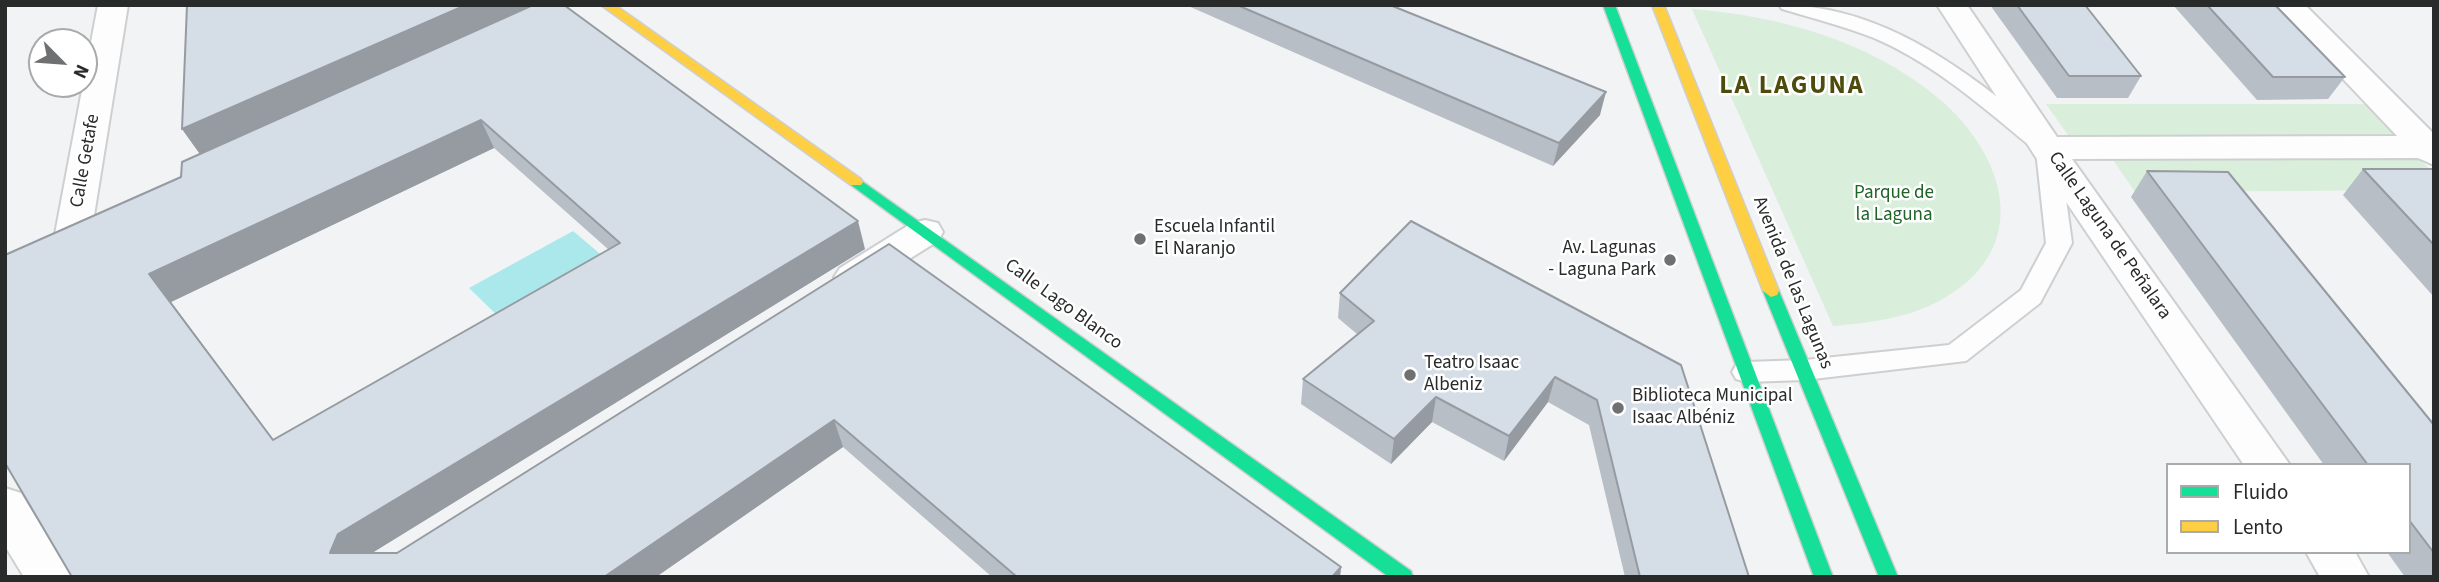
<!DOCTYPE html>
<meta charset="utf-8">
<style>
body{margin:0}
#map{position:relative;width:2439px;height:582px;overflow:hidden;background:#f2f3f5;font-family:"Source Sans 3",sans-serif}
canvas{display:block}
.frame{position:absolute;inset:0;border:7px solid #292a2a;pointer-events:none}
.legend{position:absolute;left:2166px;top:463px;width:245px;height:91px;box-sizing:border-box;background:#fff;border:2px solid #a9aaaa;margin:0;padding:9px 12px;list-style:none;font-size:21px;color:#292a2a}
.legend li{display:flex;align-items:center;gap:14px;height:35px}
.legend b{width:35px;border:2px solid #a9aaaa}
.north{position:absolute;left:28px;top:28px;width:70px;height:70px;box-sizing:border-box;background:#fff;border:2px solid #a9aaaa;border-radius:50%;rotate:115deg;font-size:19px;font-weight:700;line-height:28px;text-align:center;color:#292a2a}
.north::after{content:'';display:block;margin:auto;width:24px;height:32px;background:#6f7071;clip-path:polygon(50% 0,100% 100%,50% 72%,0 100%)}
</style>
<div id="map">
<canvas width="2439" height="582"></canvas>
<div class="frame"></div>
<ul class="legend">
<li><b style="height:9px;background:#16e098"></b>Fluido</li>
<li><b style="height:9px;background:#ffcf43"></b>Lento</li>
</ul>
<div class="north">N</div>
</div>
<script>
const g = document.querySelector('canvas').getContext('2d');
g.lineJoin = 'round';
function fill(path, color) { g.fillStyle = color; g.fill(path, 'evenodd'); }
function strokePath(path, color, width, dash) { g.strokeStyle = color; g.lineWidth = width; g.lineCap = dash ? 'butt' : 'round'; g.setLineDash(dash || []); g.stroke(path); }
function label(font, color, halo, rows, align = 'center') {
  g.font = font + ' "Source Sans 3",sans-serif'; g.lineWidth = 5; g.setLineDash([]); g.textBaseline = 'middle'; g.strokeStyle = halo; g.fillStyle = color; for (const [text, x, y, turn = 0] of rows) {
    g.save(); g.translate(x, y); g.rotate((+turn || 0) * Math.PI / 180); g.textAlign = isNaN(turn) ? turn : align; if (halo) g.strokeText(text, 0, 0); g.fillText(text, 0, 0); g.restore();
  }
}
const green = new Path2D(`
 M1692,9C1779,16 1868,40 1937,97C2007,155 2034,249 1941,300C1909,318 1869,323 1833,326Z
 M2046,104H2367L2402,140L2073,142Z
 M2413,152L2434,174V190L2135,192L2109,154Z`);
const water = new Path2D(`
 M573,231L605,258L500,318L469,288Z`);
const lane = new Path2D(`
 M1779,5C1870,5 1945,55 2014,110C2028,121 2049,133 2059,148L2072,243L2040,303L1966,361L1805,380L1746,382L1736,379L1732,372L1736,365L1746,362L1805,360L1949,345L2021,290L2046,243L2036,151C1985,109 1935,64 1874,38C1844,26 1812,18 1782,9Z`);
const street = new Path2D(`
 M98,5H128L91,234L86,243L73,246L60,243L55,234Z
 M1937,5H1967L2057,137L2397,136L2273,5H2305L2434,134V165L2418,158L2072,159L2290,465H2244L2035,156Z
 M925,220L938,223L943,232L938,241L866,286L853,290L840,286L834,277L840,268L912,223Z
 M5,488L21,493L72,577H24L5,546Z
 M2306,552H2355L2369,577H2320Z`);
const fast = new Path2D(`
 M1603,5H1615L1833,577H1814Z
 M856,177L1411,571L1413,577H1389L851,185L849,182Z
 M1771,285L1779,291L1898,577H1879L1763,291Z`);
const slow = new Path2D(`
 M601,5H615L861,179L863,182L861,185H851Z
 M1652,5H1664L1779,291L1777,295L1771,297L1763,291Z`);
const wall = new Path2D(`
 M187,5L865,249L372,553H397L889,244L1341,567L1340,577H992L843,447L656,577H72L181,177L200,154L182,129ZM494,148L609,250L273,439L171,302Z
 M1186,5H1390L1600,115L1553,166Z
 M1990,5H2085L2141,76L2128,98H2057Z
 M2173,5H2275L2345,77L2328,99L2257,100Z
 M2363,169H2434V297L2343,195Z
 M2147,171L2434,425V577H2405L2387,552H2409V465H2324L2131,197Z
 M1340,293L1681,365L1749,577H1625L1589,425L1548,402L1504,461L1432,422L1391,464L1301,404L1303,379L1357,334L1338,318Z`);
const shadedWall = new Path2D(`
 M466,5H539L202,157L182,129Z
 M1606,92L1600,115L1553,166L1559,143Z
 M481,120L494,148L171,302L294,467L149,274Z
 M858,221L865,249L359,561L330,553L338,534Z
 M1555,377L1548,402L1504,461L1509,436Z
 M1436,397L1432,422L1391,464L1394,439Z
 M834,420L843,447L656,577H604Z
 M1341,567L1340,577H1332Z`);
const building = new Path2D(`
 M187,5H466L182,129Z
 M533,5H564L858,221L338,534L330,553H397L889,244L1341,567L1332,577H1017L834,420L604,577H72L5,463V255L181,177L182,162ZM481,120L620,243L273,440L149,274Z
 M1237,5H1390L1606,92L1559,143Z
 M2017,5H2085L2141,76H2069Z
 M2207,5H2275L2345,77H2273Z
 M2363,169H2434V245Z
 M2147,171L2228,172L2434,425V553L2409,520V465H2368Z
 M1411,221L1681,365L1749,577H1640L1597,400L1555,377L1509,436L1436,397L1394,439L1303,379L1374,321L1340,293Z`);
const markers = [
 [1140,239,7,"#6f7071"],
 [1670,260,7,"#6f7071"],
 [1410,375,7,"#6f7071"],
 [1618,408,7,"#6f7071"]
];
const streetNames = [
 ["Calle Getafe",86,161,-80],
 ["Calle Laguna de Peñalara",2109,236,55],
 ["Avenida de las Lagunas",1792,283,68],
 ["Calle Lago Blanco",1063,305,36]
];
const parkNames = [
 ["Parque de",1894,194],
 ["la Laguna",1894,216]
];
const poiNames = [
 ["Escuela Infantil",1154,228],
 ["El Naranjo",1154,250],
 ["Av. Lagunas",1656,249,"right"],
 ["- Laguna Park",1656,271,"right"],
 ["Teatro Isaac",1424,364],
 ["Albeniz",1424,386],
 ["Biblioteca Municipal",1632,397],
 ["Isaac Albéniz",1632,419]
];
const districtNames = [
 ["LA LAGUNA",1792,87]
];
fill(green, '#d9eedb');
fill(water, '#aae8ec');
strokePath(lane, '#cecfd0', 4);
strokePath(street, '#cecfd0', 4);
strokePath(fast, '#cecfd0', 3);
strokePath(slow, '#cecfd0', 3);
fill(lane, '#fdfdfe');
fill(street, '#fdfdfe');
fill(fast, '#16e098');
fill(slow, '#ffcf43');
fill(wall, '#b7bec6');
fill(shadedWall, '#959ba1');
fill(building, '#d5dde6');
strokePath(building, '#959ba1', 2);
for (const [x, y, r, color] of markers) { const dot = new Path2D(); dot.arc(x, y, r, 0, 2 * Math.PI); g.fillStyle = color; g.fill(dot); strokePath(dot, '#fff', 2.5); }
label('19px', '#292a2a', '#fff', streetNames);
label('19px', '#1f6429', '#fff', parkNames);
label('19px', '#292a2a', '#fff', poiNames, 'left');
g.letterSpacing = '2px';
label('bold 26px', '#4d4c0d', '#fff', districtNames);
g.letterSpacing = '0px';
</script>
